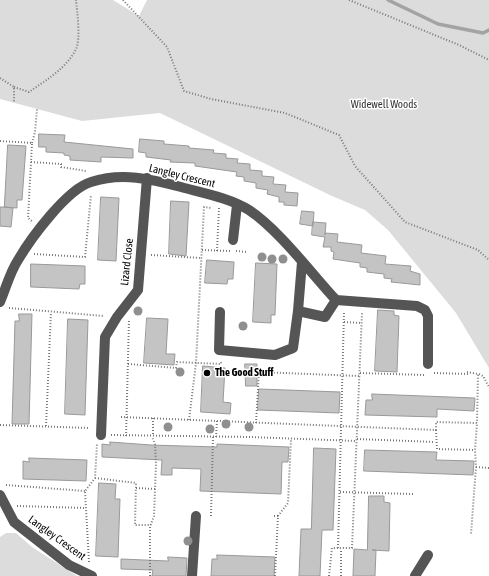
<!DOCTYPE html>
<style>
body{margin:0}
canvas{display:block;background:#fff}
</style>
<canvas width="489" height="576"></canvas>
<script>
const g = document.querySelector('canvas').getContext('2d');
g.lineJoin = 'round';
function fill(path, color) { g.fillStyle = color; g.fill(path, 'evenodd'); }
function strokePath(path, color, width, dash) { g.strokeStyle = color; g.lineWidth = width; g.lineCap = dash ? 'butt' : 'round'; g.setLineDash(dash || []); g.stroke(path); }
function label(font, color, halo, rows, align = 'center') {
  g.font = font + ' "Asap Condensed",sans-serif'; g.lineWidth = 3; g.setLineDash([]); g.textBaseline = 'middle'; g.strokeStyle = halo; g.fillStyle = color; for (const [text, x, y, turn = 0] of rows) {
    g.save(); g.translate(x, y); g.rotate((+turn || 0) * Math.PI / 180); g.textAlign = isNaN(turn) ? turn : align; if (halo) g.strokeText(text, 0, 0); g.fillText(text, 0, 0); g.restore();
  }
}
const green = new Path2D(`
 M0,0H113L139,16L147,0H489V368L456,313L388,230L365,210L332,196L160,113L82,121L0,99Z
 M6,533H16L32,547L77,576H0V537Z`);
const stream = new Path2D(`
 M388,0L438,24L483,33L489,30`);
const building = new Path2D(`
 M39,134L65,135L64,142L133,149V158L101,157V162L70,160V156L64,155V153L46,152V147H39Z
 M140,139L164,141V144L189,146V148L214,150L213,153L226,154V158L238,159L237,163L250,164V170L262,171V176L274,177L273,184L286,185L285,192L298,193L297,206L284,205V202H279V197L267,194L268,190L256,188V183L244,181V177L236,176L237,172L195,166V163L170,162L171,160L146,157V153L139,152Z
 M8,145L26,146L22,200H17V208L4,207L13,208L11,227L0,226V207H4Z
 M101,197L119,198L116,261L98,260Z
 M171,201L189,202L186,256L169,254Z
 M302,211L314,212L313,226L300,224Z
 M313,222L326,223L325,235V233L338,234L337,242L362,245L361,253L386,256L385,264L411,266L410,271L420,274V285L391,282L392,279L384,278V274L367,272V268L360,267V263L333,259L334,252L331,251V247H323L325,237L312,235Z
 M207,260L234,262L233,279H228L227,284L205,283Z
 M256,263L277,264L275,315H271V323L253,322Z
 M31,264L85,266V284H80L79,289L31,287Z
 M378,310L394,311V315L399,316L397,372L375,371Z
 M19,314H32L29,424H12L15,321H19Z
 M147,318L168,319L166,354H175L174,365L144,363Z
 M68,319L88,320L85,415L65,414Z
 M245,364H257V386H246Z
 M203,366L225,368L223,402L231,403L230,414L201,412Z
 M259,389L340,392L339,413L258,410Z
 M372,394L475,398L474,411L437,409V417L365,415L366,400H372Z
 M110,442L151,445L217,447V444L289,447L288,462H282L281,494L200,491L201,469L172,468V475H161L162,460L102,457V444L110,445Z
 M314,448L336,449L333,530H322L320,576H299L301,529H311Z
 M365,450L437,452L436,460L474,461L473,475L364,471Z
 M29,458L87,460L86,481L23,479V461L29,462Z
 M99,483L116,484L115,499H120L118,557L96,556Z
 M369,496H384V502L390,503L389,551L372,550H376L375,576H353L354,549L367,550Z
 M217,555L275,557L274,576H211L212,559H217Z
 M168,557L187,558L186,576H152L153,570L121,569V559L168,561Z`);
const path = new Path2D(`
 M123,0L167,47L184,91L211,99L285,113L339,135L355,166L405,222L478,250L489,260
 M349,0L459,45L489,60
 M0,78L14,87V102
 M14,87L29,92C46,80 66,69 76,49C81,38 77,12 76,0
 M0,141L32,143L28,218L33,222
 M32,143L35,132L37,109
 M31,162L61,164V167L86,171
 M202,250L230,251
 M217,251L219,208
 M236,251L247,252
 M34,254L85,257L91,195
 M151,255L201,258
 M9,308L104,316
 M344,322L362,323
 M128,364L176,368L177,362L221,364V362
 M467,372L478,374L477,423
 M360,373L424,375
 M434,373L469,374
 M479,374L483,376L489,387
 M121,417L436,430V422L477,423L475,450L476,467L471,534
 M153,418V435
 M189,420L196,363L204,207L212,208
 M256,423L259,372L359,376
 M0,425L90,428
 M46,426L51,312
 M436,430L437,449L475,450
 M111,435L250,437L357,441
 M126,436L129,320
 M216,437L217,421
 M357,439L435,442
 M476,467L489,468
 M95,478L136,483L135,525H151
 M6,485L85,491
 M136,488L155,489
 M340,492L413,494
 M17,506L86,508
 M211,516L213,437
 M274,516H278L275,576
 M278,516L288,503L291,439
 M338,548L344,312
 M89,562L85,491L95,478L97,444
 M150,576V527L154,516L156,464L155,444L152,437
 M329,576L332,548H352L362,313
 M341,576V549`);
const minor = new Path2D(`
 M233,240L237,205
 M336,300L417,306L425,310L428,316V364
 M0,302C6,288 10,272 18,260C31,238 67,189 91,182C122,172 151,179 181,187C203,193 230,198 249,210C279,230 311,273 336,300L325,317L298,311L302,262
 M220,312L219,350L275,355L293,348L298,311
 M101,435L105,337L117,317L138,290L147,178
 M0,495L14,522L69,565L92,576
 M192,576L196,516
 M415,576L428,555`);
const trees = [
 [262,257],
 [272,259],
 [283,259],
 [138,311],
 [243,326],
 [180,372],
 [226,424],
 [168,427],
 [249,427],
 [210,429],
 [188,541]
];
const markers = [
 [207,373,4,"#000"]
];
const parkNames = [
 ["Widewell Woods",384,105]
];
const streetNames = [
 ["Langley Crescent",182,176,14],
 ["Lizard Close",127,262,-84],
 ["Langley Crescent",57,538,36]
];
const poiNames = [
 ["The Good Stuff",215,373]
];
fill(green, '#dcdcdc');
strokePath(stream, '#a3a3a3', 3.5);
fill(building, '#c4c4c4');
strokePath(building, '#999', 1);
strokePath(path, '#777', 2, [1, 2]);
strokePath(minor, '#555', 10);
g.fillStyle = '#8f8f8f';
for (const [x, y] of trees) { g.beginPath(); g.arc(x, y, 4.5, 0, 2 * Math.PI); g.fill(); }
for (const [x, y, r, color] of markers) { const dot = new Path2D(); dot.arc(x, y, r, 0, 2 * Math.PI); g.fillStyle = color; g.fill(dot); strokePath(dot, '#fff', 1.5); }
label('11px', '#333', '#fff', parkNames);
label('11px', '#000', '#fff', streetNames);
label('bold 11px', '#000', '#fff', poiNames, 'left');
</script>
